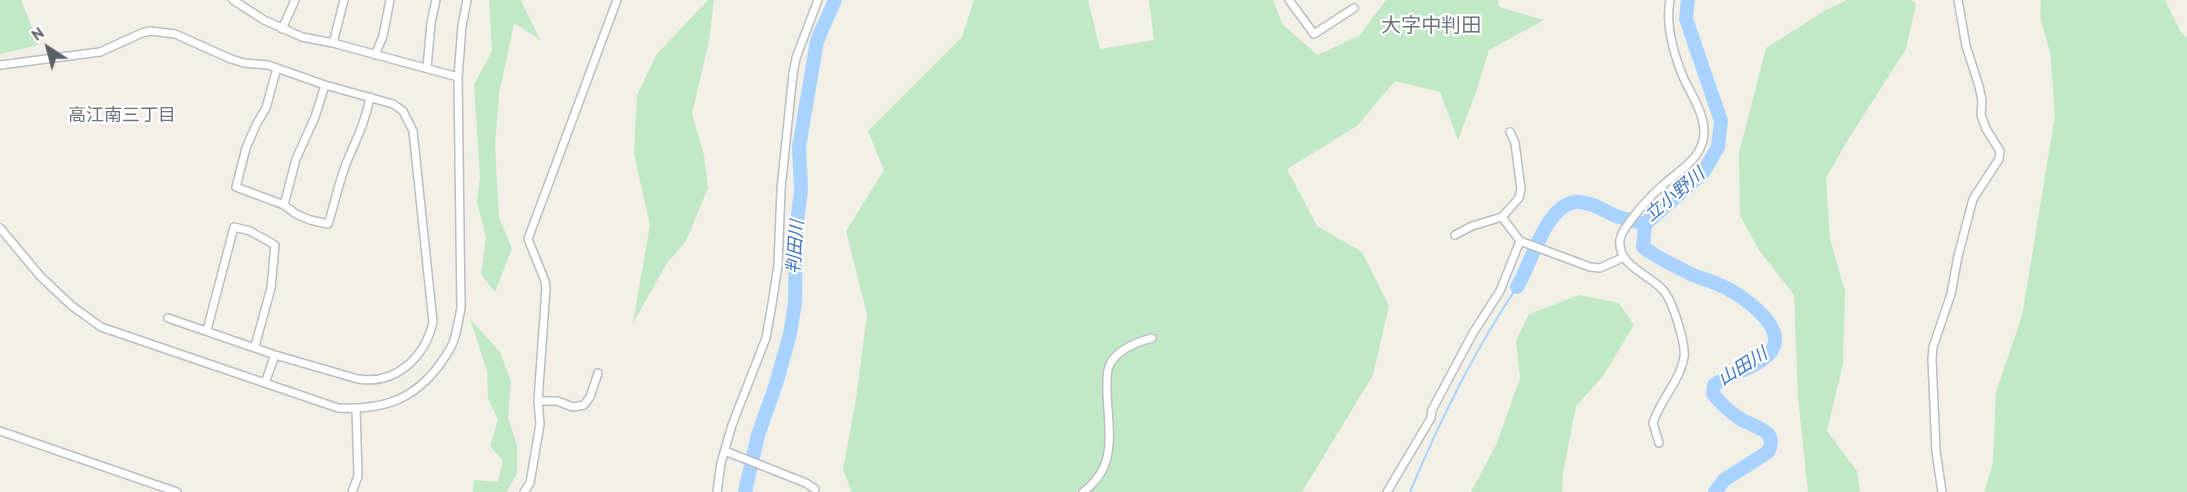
<!DOCTYPE html>
<meta charset="utf-8">
<style>
body{margin:0}
#map{position:relative;width:2187px;height:492px;overflow:hidden;background:#f1efe6;font-family:"PT Sans",sans-serif}
canvas{display:block}
.north{position:absolute;left:18px;top:18px;width:60px;height:60px;-webkit-text-stroke:4px #fff;paint-order:stroke;rotate:324deg;font-size:16px;font-weight:700;line-height:24px;text-align:center;color:#5d6167}
.north::after{content:'';display:block;margin:auto;width:21px;height:27px;background:#5d6167;clip-path:polygon(50% 0,100% 100%,50% 72%,0 100%)}
</style>
<div id="map">
<canvas width="2187" height="492"></canvas>
<div class="north">N</div>
</div>
<script>
const g = document.querySelector('canvas').getContext('2d');
g.lineJoin = 'round';
function fill(path, color) { g.fillStyle = color; g.fill(path, 'evenodd'); }
function strokePath(path, color, width, dash) { g.strokeStyle = color; g.lineWidth = width; g.lineCap = dash ? 'butt' : 'round'; g.setLineDash(dash || []); g.stroke(path); }
function label(font, color, halo, rows, align = 'center') {
  g.font = font + ' "PT Sans","Noto Sans JP",sans-serif'; g.lineWidth = 4.5; g.setLineDash([]); g.textBaseline = 'middle'; g.strokeStyle = halo; g.fillStyle = color; for (const [text, x, y, turn = 0] of rows) {
    g.save(); g.translate(x, y); g.rotate((+turn || 0) * Math.PI / 180); g.textAlign = isNaN(turn) ? turn : align; if (halo) g.strokeText(text, 0, 0); g.fillText(text, 0, 0); g.restore();
  }
}
const green = new Path2D(`
 M0,0H21L39,45L0,54Z
 M489,0H521L540,40L514,23L499,94L495,146L499,218L512,248L495,292L481,274L486,237L477,202L480,177L474,85L492,51Z
 M708,0H714L709,41L692,114L704,155L708,188L686,241L667,263L633,323L650,225L634,154L637,95L657,54Z
 M974,0H1088L1100,49L1154,40L1149,0H1273L1283,25L1318,55L1360,35L1386,0H1498L1499,7L1544,20L1489,50L1477,89L1458,140L1440,92L1395,81L1357,126L1287,169L1317,226L1362,252L1389,306L1373,375L1302,492H852L843,470L856,399L867,314L846,231L884,170L868,131L962,37Z
 M1847,0H1911L1916,3L1906,49L1849,138L1826,178L1830,239L1845,291L1843,364L1827,431L1857,471L1860,492H1808L1798,397L1794,295L1759,250L1740,215L1739,153L1766,48L1826,10Z
 M2041,0H2165L2181,32L2187,38V492H1984L1993,463L1996,392L2022,316L2055,115L2050,52L2040,17Z
 M1579,295L1619,303L1634,325L1603,376L1576,406L1563,473L1562,492H1471L1497,443L1520,378L1516,341L1529,314Z
 M470,319L500,352L511,381L508,418L517,445V474L506,492H473L474,480L498,482L503,461L490,446L498,420L488,398L487,371Z`);
const stream = new Path2D(`
 M1410,492C1440,420 1474,351 1517,287`);
const river = new Path2D(`
 M1645,224L1643,247C1657,258 1675,266 1691,274C1701,279 1712,281 1722,286C1742,295 1795,331 1767,356C1752,370 1730,373 1714,385L1713,394C1721,404 1731,413 1742,420C1750,424 1762,428 1768,434C1773,440 1771,446 1768,452L1724,480L1715,492
 M1645,224L1703,173L1718,147L1721,121L1686,19L1688,0
 M1517,287C1531,265 1545,206 1575,202C1579,201 1585,203 1589,204C1600,206 1608,214 1619,217C1627,219 1636,222 1645,224
 M745,492L758,435L776,384L790,334L795,303L796,231L801,190L799,147L817,41L835,0`);
const minor = new Path2D(`
 M233,0L264,20L302,37L333,43L458,77
 M1289,0L1314,34L1354,8
 M282,29L295,0
 M333,43L344,0
 M375,55L383,36L390,0
 M0,65L100,52L142,33L150,31L175,34L231,59L244,63L268,65L325,85L393,104L403,111L413,131L433,322C425,357 396,385 358,379L275,355L168,318
 M277,68L266,108L256,125L246,148L236,187L284,205L296,214L310,220L328,224C335,203 339,180 348,159C357,138 366,120 370,97
 M427,68L431,23L436,0
 M284,205L296,159L315,117L325,85
 M1502,217L1520,241
 M0,228L41,277L72,306L101,327L338,408C382,410 413,401 440,364C445,357 451,349 454,340C457,330 459,318 461,308L458,77L462,26L467,0
 M1455,235L1472,226L1502,217L1519,198L1521,189L1515,143L1510,132
 M207,330L234,227L250,231L275,245L271,288L255,346
 M265,383L275,355
 M538,401H557L573,407L584,405L590,397L598,373
 M0,431L177,492
 M1659,443L1653,423C1660,400 1680,381 1684,357C1686,344 1672,298 1662,289C1648,274 1617,265 1620,240C1621,232 1627,226 1631,220C1640,208 1650,196 1662,186C1675,174 1696,162 1702,144C1710,122 1693,98 1684,79C1674,55 1665,26 1670,0
 M725,451L806,483L815,489
 M352,492L358,476L356,409
 M524,492L530,483L540,424L538,401L546,288L545,281L528,239L617,0
 M717,492L721,463L732,425L766,338L772,304L778,265L781,189L793,74L796,58L818,0
 M1083,492C1119,466 1108,430 1107,391C1107,383 1106,371 1110,364C1118,349 1137,342 1152,338
 M1387,492L1431,418L1432,410L1473,333L1500,291L1520,241L1590,267L1600,268L1624,257
 M1942,492L1936,451L1932,359L1933,347L1951,294L1958,256L1973,199L1999,159L2000,151L1986,129L1981,115L1982,101L1979,86L1966,46L1958,0`);
const neighbourhoodNames = [
 ["高江南三丁目",122,116]
];
const waterNames = [
 ["立小野川",1675,195,-40],
 ["判田川",796,247,-86],
 ["山田川",1743,367,-32]
];
const quarterNames = [
 ["大字中判田",1431,26]
];
fill(green, '#c2e9c5');
strokePath(stream, '#a8d2ff', 2);
strokePath(river, '#a8d2ff', 14);
strokePath(minor, '#babdc2', 10);
strokePath(minor, '#fff', 7);
label('18px', '#6e7379', '#fff', neighbourhoodNames);
label('italic 18px', '#4075c2', '#fff', waterNames);
label('20px', '#6e7379', '#fff', quarterNames);
</script>
